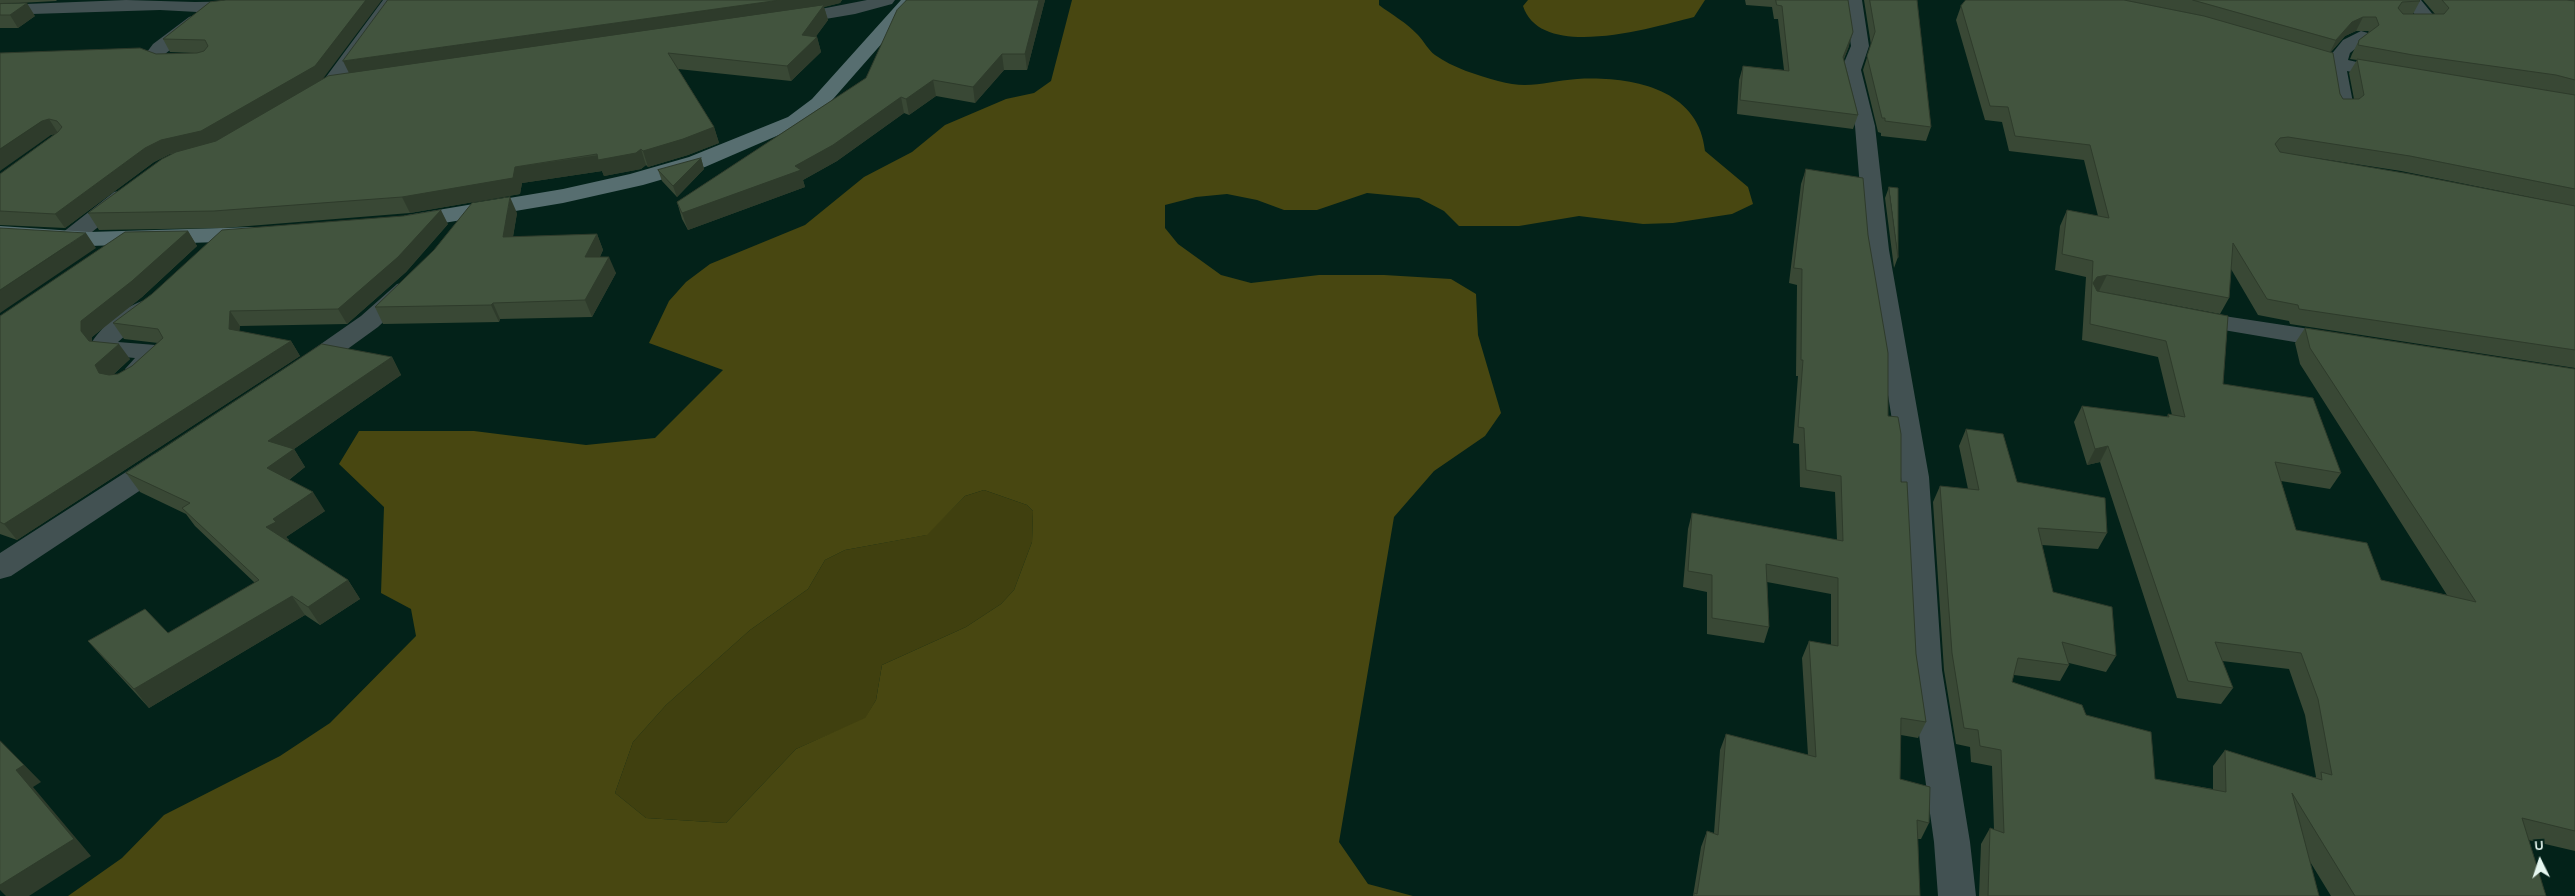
<!DOCTYPE html>
<style>
body{margin:0}
#map{position:relative;width:2575px;height:896px;overflow:hidden;background:#032219;font-family:Karla,sans-serif}
canvas{display:block}
.north{position:absolute;left:2515px;top:836px;width:50px;height:50px;-webkit-text-stroke:4px #032219;paint-order:stroke;rotate:356deg;font-size:14px;font-weight:700;line-height:20px;text-align:center;color:#e6f7f0}
.north::after{content:'';display:block;margin:auto;width:18px;height:22px;background:#e6f7f0;clip-path:polygon(50% 0,100% 100%,50% 72%,0 100%)}
</style>
<div id="map">
<canvas width="2575" height="896"></canvas>
<div class="north">U</div>
</div>
<script>
const g = document.querySelector('canvas').getContext('2d');
g.lineJoin = 'round';
function fill(path, color) { g.fillStyle = color; g.fill(path, 'evenodd'); }
function strokePath(path, color, width, dash) { g.strokeStyle = color; g.lineWidth = width; g.lineCap = dash ? 'butt' : 'round'; g.setLineDash(dash || []); g.stroke(path); }
const green = new Path2D(`
 M984,490L1027,505L1033,511L1032,542L1014,590L1001,604L966,627L882,665L876,700L865,719L796,749L726,823L646,818L615,793L633,742L666,705L750,630L808,589L825,560L845,550L926,535L965,496Z`);
const forest = new Path2D(`
 M1072,0H1379V5C1391,14 1407,23 1418,35C1424,41 1428,50 1435,55C1453,68 1477,75 1498,81C1529,90 1547,81 1577,79C1630,76 1699,88 1705,151L1748,187L1753,204L1732,214L1673,223L1643,224L1579,216L1519,226H1459L1444,211L1419,198L1367,193L1317,210H1284L1257,200L1227,194L1196,197L1165,205V228L1178,244L1221,275L1251,283L1319,275H1384L1451,279L1476,294L1478,335L1501,413L1485,436L1434,471L1394,517L1339,842L1368,884L1413,896H68L122,858L164,815L280,756L330,723L416,636L411,609L381,593L384,507L339,464L359,431H474L586,445L655,438L723,370L649,343L669,301L686,282L710,264L805,225L864,177L912,152L945,125L1006,99L1034,93L1051,81ZM984,490L1027,505L1033,511L1032,542L1014,590L1001,604L966,627L882,665L876,700L865,718L796,749L726,823L646,818L615,793L633,742L666,705L750,630L808,589L825,560L845,550L927,535L965,496Z
 M1528,0H1705L1694,17C1654,27 1541,62 1523,6Z`);
const street = new Path2D(`
 M126,0L195,2L308,0L305,4L299,5L216,13L160,10L0,15V5Z
 M383,0H401L346,77L361,78L364,82L361,86C349,89 335,92 323,89L320,85Z
 M867,0H895L892,4L855,14L790,25L784,24L781,20L784,16L790,15Z
 M1844,0H1862L1869,46L1861,70L1875,126L1889,250L1929,477L1942,670L1970,842L1976,896H1938L1934,842L1910,670L1901,477L1865,250L1855,126L1841,70L1851,46Z
 M2403,0H2421L2439,22L2436,26H2396L2393,22L2396,18L2416,16Z
 M195,15L201,17L204,21L201,25L165,54L194,56L197,60L194,64C180,68 154,70 144,56L153,44L189,17Z
 M2361,31L2368,33L2370,37L2350,53L2348,60L2397,71L2400,75L2397,79L2390,81L2347,71L2354,108L2351,112H2337L2329,86L2327,66L2291,58L2288,54L2291,50L2298,48L2330,56L2343,40Z
 M122,190L130,192L133,197L130,202L78,243L70,245L62,243L59,238L62,233L114,192Z
 M406,282L415,284L418,289L378,327L313,374L304,376L295,374L291,368L295,362L361,316L397,284Z
 M146,300L155,302L158,307L118,342L168,346L172,352C162,366 146,379 129,375L125,369L135,358L101,355L92,342C103,325 126,305 146,300Z
 M2191,311L2336,333L2345,336L2349,341L2345,346L2336,349L2182,323L2179,318L2182,313Z
 M164,452L174,454L178,461L174,468L11,576L0,579V553L154,454Z`);
const secondary = new Path2D(`
 M901,0H920L826,107L802,125L705,167L643,185L563,203L408,229L400,227L397,222L400,217L408,215L563,189L630,174L689,157L788,117L812,99Z
 M0,226L89,232L253,227L261,229L264,234L261,239L253,241L89,246L0,240Z`);
const wall = new Path2D(`
 M0,0H57L56,1L0,4Z
 M388,0H842L840,3L824,7L828,20L816,36L817,37L821,52L791,81L678,69L714,127L719,143L688,155L648,167L646,165L641,169L604,176L602,171L522,183L520,194L410,213L224,228L99,230L88,213L172,154H170L154,162L65,228L0,225V174L55,134L51,135L0,53L156,54L194,53L170,52L163,39L210,2L322,80L349,73Z
 M906,0H1045L1027,70H1004L975,103L936,96L909,115L904,113L837,161L803,180L805,187L688,230L682,219L677,202L866,78Z
 M1745,0H1848L1849,46L1844,59L1858,115L1853,129L1737,114L1739,80L1743,66L1784,70L1778,19H1774L1772,7L1746,5Z
 M1864,0H1917L1931,127L1926,141L1881,136V133L1878,132L1863,70L1871,45Z
 M1966,0H2419L2420,1L2413,14H2435L2423,0H2575V368L2290,324L2289,321L2258,315L2231,269L2229,298L2220,314L2099,291L2228,316L2223,384L2341,473L2330,489L2281,481L2296,530L2381,580L2447,595L2300,364L2295,343L2305,328L2575,369V851L2528,840L2546,896H2331L2309,860L2319,896H1979L1981,844L1990,828L1994,830L1992,766L1971,762L1970,747L1956,744L1944,670L1933,502L1940,486L1968,489L1959,446L1966,429L2017,482L2107,533L2098,549L2042,545L2053,592L2116,656L2106,672L2069,663V665L2060,681L2014,675L2012,682L2086,715L2155,779L2213,789V766L2225,750L2315,778L2316,777L2305,715L2289,669L2222,661L2233,688L2221,704L2177,698L2100,462L2087,465L2074,422L2082,406L2167,417L2168,414L2172,415L2158,357L2082,340L2086,277L2055,270L2060,226L2067,210L2098,216L2084,160L2009,151L2002,122L1985,120L1956,20L1961,6ZM2356,31H2368L2369,32L2359,40L2352,54L2350,59L2357,60L2349,73L2354,99H2343L2340,94L2330,53L2345,36ZM2520,86L2547,90L2554,91ZM2290,154L2401,171L2564,204Z
 M0,4L35,16L18,28H0Z
 M701,158L704,169L677,197L662,181L658,170Z
 M1806,169L1868,235L1888,416L1901,482L1916,654L1926,722L1918,738L1901,735L1900,779L1929,823L1921,839H1917L1920,896H1693L1701,847L1707,831L1714,833L1720,750L1726,734L1808,755L1802,658L1809,641L1831,645V594L1767,582L1769,627L1764,643L1707,634V592L1683,587L1688,529L1692,513L1837,540L1835,492L1800,487L1799,444L1793,443L1798,376H1796L1797,285L1789,283L1801,184Z
 M1889,187L1898,257L1894,268L1885,198Z
 M517,213L513,237L597,234L603,250L600,257L616,273L592,317L500,319L499,322L383,324L375,307Z
 M448,224L406,272L347,324L240,326L239,331L291,341L300,356L17,540L0,534V316L188,231L197,246L142,297L92,337V341L130,359L114,374H118L132,366L158,343L124,339L113,323Z
 M392,357L401,375L294,449L305,467L289,480L325,511L286,537L289,540L287,541L348,580L360,599L320,625L305,615L149,708L104,659L88,641L168,633L255,583L195,526L186,514L140,492L126,473Z`);
const shadedWall = new Path2D(`
 M366,0H382L322,80L209,145L170,154L154,162L65,228L55,214L145,148Z
 M780,0H842L840,3L824,7L828,20L812,42L817,37L821,52L791,81L787,66L802,35L350,75L343,61Z
 M1039,0H1045L1027,70L1025,54Z
 M27,3L35,16L18,28L10,15Z
 M2363,17L2356,31L2345,36L2329,54L2336,40L2352,22Z
 M1853,32L1849,46L1839,70L1843,57Z
 M1002,54L1004,70L975,103L973,87Z
 M933,80L936,96L909,115L906,99Z
 M901,97L904,113L837,161L803,180L805,187L688,230L682,213L795,166Z
 M49,119L58,133L51,135L0,171V149L42,121Z
 M714,127L719,143L688,155L648,167L643,151Z
 M641,149L646,165L641,169L604,176L602,171L522,183L520,194L410,213L402,197L515,167Z
 M701,158L704,169L677,197L673,186Z
 M510,197L517,213L510,253L503,237Z
 M441,210L448,224L406,272L347,324L338,309Z
 M188,231L197,246L142,297L92,337V346L81,331V321Z
 M86,233L96,248L0,313V290Z
 M597,234L603,250L591,274L585,257Z
 M609,257L616,273L592,317L585,300Z
 M2107,275L2099,291L2092,293V285L2097,277Z
 M493,303L500,319L499,322L491,305Z
 M230,311L240,326L238,345L229,329Z
 M291,341L300,356L17,540L4,524Z
 M119,344L130,359L106,381L99,373L95,365Z
 M392,357L401,375L294,449L305,467L279,487L267,468L268,441Z
 M2108,446L2100,462L2087,465L2095,449Z
 M313,492L325,511L286,537L289,540L279,546L266,527L273,519Z
 M348,580L360,599L320,625L308,607Z
 M292,596L305,615L149,708L134,689Z
 M0,740L41,782L33,787L91,856L29,896H6L0,890V885L16,770Z`);
const building = new Path2D(`
 M226,0H366L315,66L201,131L161,140L145,148L55,214L0,211V174L58,132L62,127L57,121L49,119L42,121L0,149V53L140,48L156,54L197,53L204,51L208,46L205,40L163,39L210,2Z
 M388,0H780L343,61Z
 M907,0H1039L1025,54H1002L973,87L933,80L906,99L901,97L833,145L795,166L801,170L682,213L677,202L866,78L897,10Z
 M1776,0H1848L1853,32L1843,57L1858,115L1740,100L1743,66L1789,71L1782,6L1777,5Z
 M1870,0H1917L1931,127L1885,121V118H1882L1867,56L1875,32Z
 M1966,0H2124L2204,16L2333,53L2340,94L2343,99H2359L2364,95L2357,59L2575,95V189L2410,156L2288,137L2280,138L2275,144L2280,152L2410,174L2575,206V350L2299,309L2298,305L2267,299L2233,243L2229,298L2107,275L2097,277L2093,283L2097,291L2228,316L2223,384L2313,398L2341,473L2275,462L2296,530L2367,543L2381,580L2476,602L2310,348L2305,328L2575,369V831L2522,818L2546,896H2355L2292,793L2319,896H1988L1990,828L2004,833L2001,750L1980,746L1978,730L1964,728L1952,653L1940,486L1979,490L1966,429L2003,434L2017,482L2105,498L2107,533L2038,528L2053,592L2112,607L2116,656L2062,642L2069,665L2018,658L2012,682L2082,705L2086,715L2151,732L2155,779L2226,792L2225,750L2322,780L2321,772L2332,775L2318,699L2301,653L2215,642L2233,688L2188,681L2108,446L2095,449L2082,406L2169,417L2168,414L2185,417L2166,341L2090,324L2093,261L2062,254L2067,210L2109,218L2090,145L2015,136L2008,107L1990,106L1961,6Z
 M2193,0H2419L2420,1L2402,2L2398,8L2403,14H2444L2449,8L2442,0H2567L2575,1V80L2556,75L2413,55L2358,45L2359,40L2379,25L2376,17H2363L2352,22L2336,40Z
 M27,3L10,15H0V4Z
 M824,5L802,35L817,37L787,66L668,53L714,127L683,139L643,151L641,149L636,153L598,160L597,154L515,167L513,178L402,197L214,211L88,213L162,159L176,152L216,141L328,76Z
 M701,158L673,186L658,170Z
 M1806,169L1863,178L1868,235L1888,353V416L1898,417L1901,434V482H1907L1916,654L1926,722L1901,718L1900,779L1930,787L1929,823L1917,820L1920,896H1694V893L1697,894L1707,831L1718,835L1726,734L1816,757L1809,641L1838,646V578L1766,564L1769,627L1712,618V575L1688,571L1692,513L1843,541L1841,476L1806,470L1804,428L1798,427L1803,360H1801L1802,269L1794,268Z
 M1889,187L1898,188V257Z
 M510,197L503,237L597,234L585,257H609L585,300L493,303L491,305L375,307L434,250L472,203Z
 M441,210L398,257L338,309L230,311L229,329L291,341L4,524L0,522V316L125,232L188,231L132,281L81,321V331L89,341L119,344L95,365L99,373L109,375L118,374L132,366L163,338L158,329L113,323L152,294L222,230L403,216Z
 M0,228L86,233L0,290Z
 M322,344L392,357L268,441L294,449L267,468L313,492L273,519L276,522L266,527L348,580L308,607L292,596L134,689L88,641L145,609L168,633L259,580L182,508L190,503L126,473Z
 M0,741L24,765L16,770L74,839L0,885Z`);
fill(green, '#40400f');
fill(forest, '#484711');
fill(street, '#425152');
fill(secondary, '#576e70');
fill(wall, '#394835');
fill(shadedWall, '#2e3b2b');
fill(building, '#42543e');
strokePath(building, '#2e3b2b', 1);
</script>
